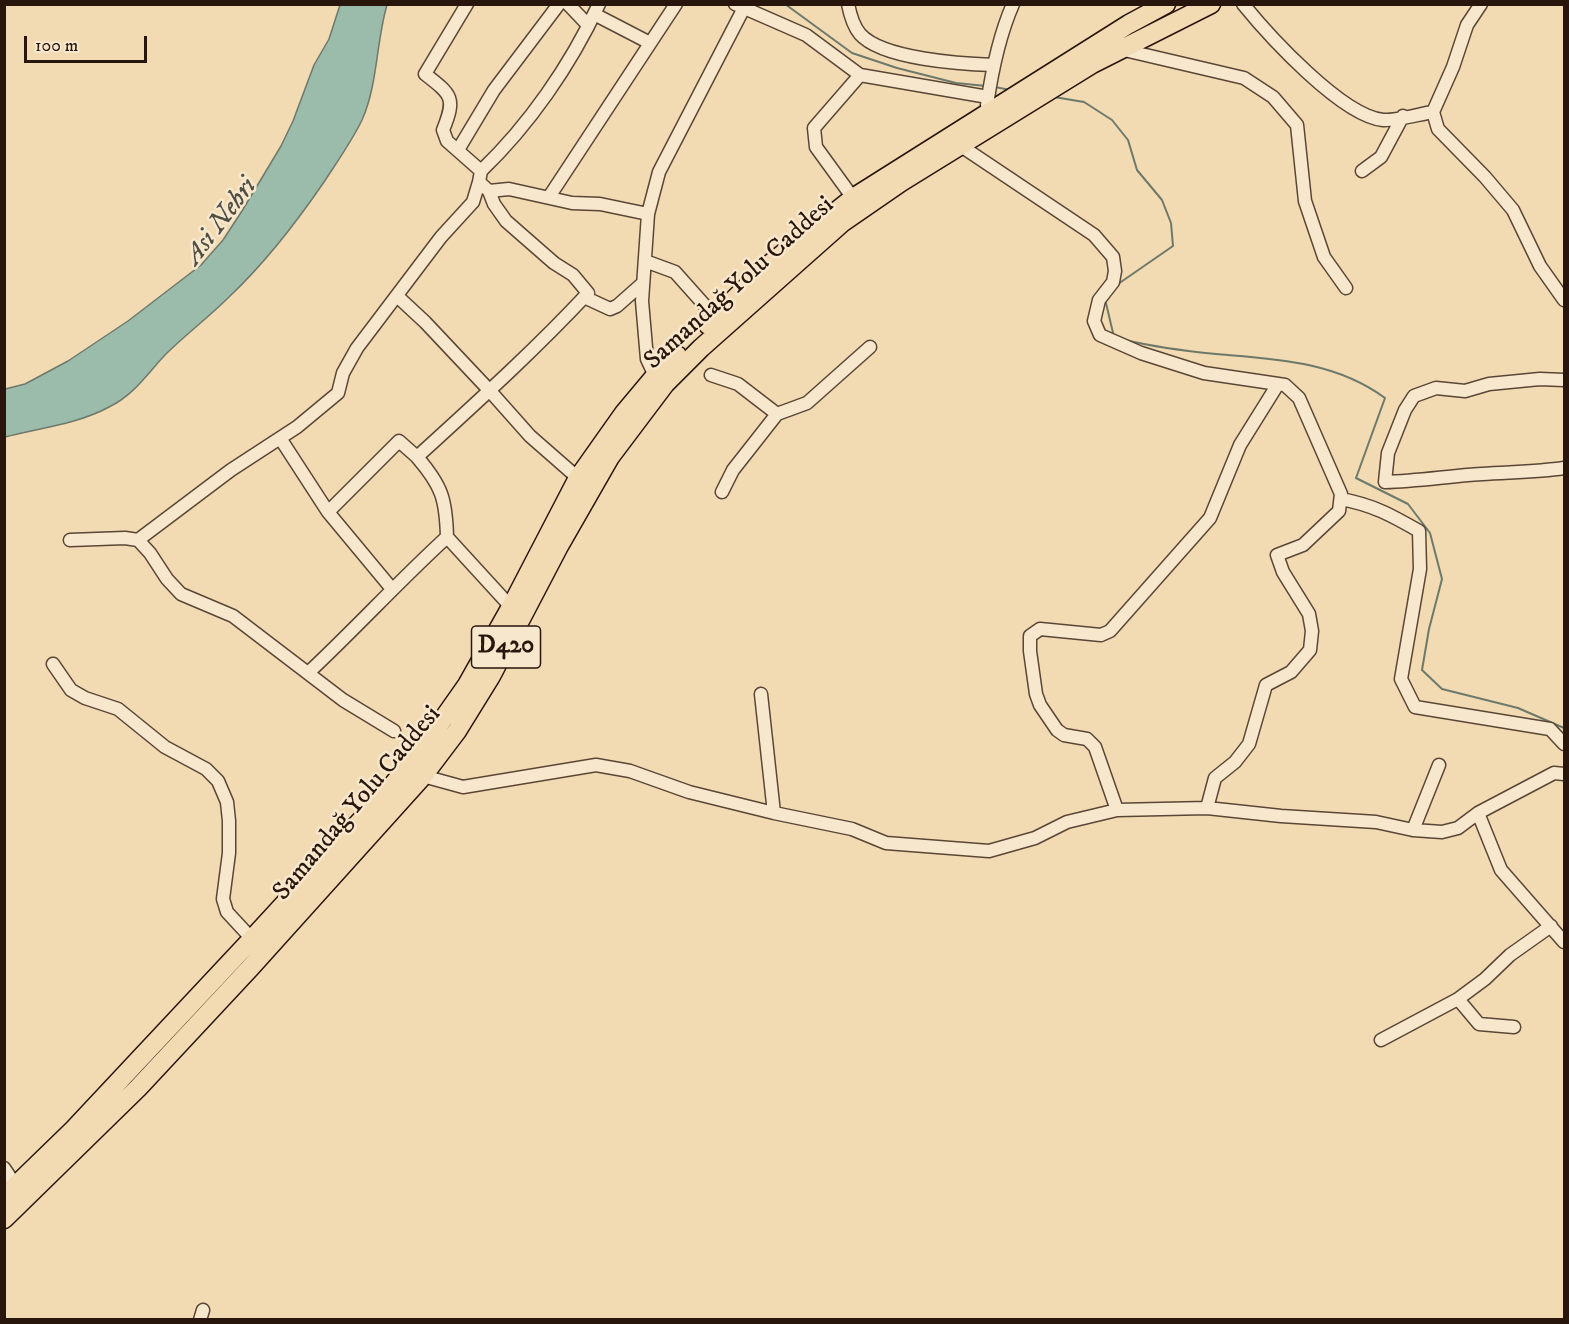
<!DOCTYPE html>
<meta charset="utf-8">
<style>
body{margin:0}
#map{position:relative;width:1569px;height:1324px;overflow:hidden;background:#f2dab2;font-family:"IM FELL DW Pica",serif}
canvas{display:block}
.frame{position:absolute;inset:0;border:6px solid #28150c;pointer-events:none}
.scale{position:absolute;left:24px;top:36px;width:123px;height:27px;box-sizing:border-box;border:3px solid #28150c;border-top:0;padding-left:8px;font-size:18px;line-height:21px;white-space:nowrap;color:#28150c;-webkit-text-stroke:4px #f7e7cd;paint-order:stroke}
</style>
<div id="map">
<canvas width="1569" height="1324"></canvas>
<div class="frame"></div>
<div class="scale">100 m</div>
</div>
<script>
const g = document.querySelector('canvas').getContext('2d');
g.lineJoin = 'round';
function fill(path, color) { g.fillStyle = color; g.fill(path, 'evenodd'); }
function strokePath(path, color, width, dash) { g.strokeStyle = color; g.lineWidth = width; g.lineCap = dash ? 'butt' : 'round'; g.setLineDash(dash || []); g.stroke(path); }
function label(font, color, halo, rows, align = 'center') {
  g.font = font + ' "IM FELL DW Pica",serif'; g.lineWidth = 5; g.setLineDash([]); g.textBaseline = 'middle'; g.strokeStyle = halo; g.fillStyle = color; for (const [text, x, y, turn = 0] of rows) {
    g.save(); g.translate(x, y); g.rotate((+turn || 0) * Math.PI / 180); g.textAlign = isNaN(turn) ? turn : align; if (halo) g.strokeText(text, 0, 0); g.fillText(text, 0, 0); g.restore();
  }
}
const water = new Path2D(`
 M340,5H387C376,42 378,84 362,120C352,141 337,162 324,182C296,223 265,263 229,297C209,317 185,335 165,355C147,374 134,395 109,407C78,424 39,428 5,437V389L25,384L68,361L128,321L201,265L223,240L242,211L281,146L293,121L314,65L329,39Z`);
const stream = new Path2D(`
 M785,4L852,53L897,68L956,83L986,86
 M995,87L1010,90
 M1054,97L1084,102L1112,120L1128,140L1137,170L1162,200L1171,223L1173,246L1118,284
 M1105,299L1114,337
 M1125,340C1155,347 1185,351 1216,354C1275,359 1335,361 1385,398L1356,478L1408,504L1430,533L1442,579L1429,629L1422,670L1442,689L1518,708L1564,728`);
const minor = new Path2D(`
 M467,4L425,74C452,95 456,98 443,130L447,141L481,171L479,182L489,191L509,189L572,203L600,204L648,214
 M568,4L588,25
 M735,4L806,35L860,75L988,97
 M848,4C850,14 854,27 860,34C882,59 961,64 994,65
 M1243,4C1269,36 1342,116 1383,120C1394,121 1420,114 1433,112
 M1481,4L1467,25L1453,67L1433,112L1438,129L1485,177L1513,210L1540,266L1564,300
 M594,14L650,43
 M1120,49L1244,78L1273,97L1297,125L1305,201L1324,257L1346,288
 M987,105C992,70 999,36 1013,4
 M961,146L1094,235L1113,257L1115,271L1113,282L1099,300L1094,321L1100,335L1141,353L1204,373L1285,385L1299,398L1341,494L1339,511L1303,545L1277,555L1283,572L1309,614L1312,631L1310,650L1291,672L1266,685L1249,744L1235,762L1215,778L1207,808
 M458,150L494,90L559,4
 M481,171C529,125 570,66 599,4
 M1362,171L1381,157L1403,116
 M549,197L676,4
 M853,198L816,147L814,128L860,75
 M645,261L675,272L716,318
 M397,296L425,322L490,391L530,436L578,478
 M584,297L610,309L617,306L643,283
 M711,375L738,384L777,414
 M659,379L655,376L647,359L642,301L648,214L659,172L746,4
 M1564,380L1540,379L1489,384L1465,391L1436,388L1414,396L1405,410L1388,453L1385,482C1418,481 1449,476 1482,474C1509,472 1537,472 1564,468
 M280,438L328,512L392,589
 M722,492L733,470L777,414L807,403L870,347
 M1341,499C1373,505 1391,515 1419,531L1420,569L1401,679L1415,707L1550,729L1564,744
 M328,512L399,441L417,457
 M447,537L511,607
 M70,540L125,538L138,540L150,553L167,579L181,594L233,616L343,700L394,731
 M138,540L231,470L297,427L338,393L343,373L357,348L441,237L473,202L479,182
 M53,664L71,690L85,698L118,709L165,747L206,769L218,781L227,802L229,821V853L223,899L227,912L252,939
 M308,673C355,629 399,581 447,537C446,499 442,486 417,457C475,404 534,351 588,293L573,275L554,263L506,221L494,204L489,191
 M761,694L774,813
 M423,776L463,787L596,765L630,771L689,792L774,813L852,829L886,843L989,851L1035,838L1067,822L1117,810L1207,808L1281,816L1376,822L1413,830L1442,832L1458,828L1478,813L1554,773L1564,774
 M1117,810L1095,747L1087,739L1064,735L1057,730L1040,705L1036,694L1030,651V636L1040,629L1101,635L1110,631L1210,518L1240,445L1278,384
 M1478,813L1501,870L1564,942
 M1413,830L1439,765
 M1458,999L1479,1024L1514,1027
 M1381,1040L1458,999L1485,979L1510,955L1551,926
 M4,1168L16,1186
 M200,1320L203,1310`);
const highway = new Path2D(`
 M708,325L770,264L853,198L1129,24L1166,4
 M4,1197L74,1129L252,939L387,792L422,749L467,685L511,607L578,478L624,413L655,376L677,355
 M4,1219L138,1088L250,968L423,776L457,731L491,676L559,546L610,457L665,384L701,348L843,222L901,182L1092,64L1211,4`);
const shields = [
 [506,647,69]
];
const shieldNames = [
 ["D420",506,647]
];
const streetNames = [
 ["Samandağ Yolu Caddesi",740,284,-42],
 ["Samandağ Yolu Caddesi",358,804,-50]
];
const waterNames = [
 ["Asi Nehri",222,222,-53]
];
fill(water, '#9bbbab');
strokePath(water, '#6d796b', 1.5);
strokePath(stream, '#6d796b', 2);
strokePath(minor, '#5a4636', 15);
strokePath(highway, '#28150c', 21);
strokePath(minor, '#f7e7cd', 12);
strokePath(highway, '#f2dab2', 18);
for (const [x, y, w] of shields) { const box = new Path2D(); box.roundRect(x - w / 2, y - 21, w, 42, 4.5); g.fillStyle = '#f7e7cd'; g.fill(box); strokePath(box, '#28150c', 1.5); }
label('bold 24px', '#28150c', null, shieldNames);
label('26px', '#28150c', '#f7e7cd', streetNames);
label('italic 27px', '#504f44', '#f7e7cd', waterNames);
</script>
